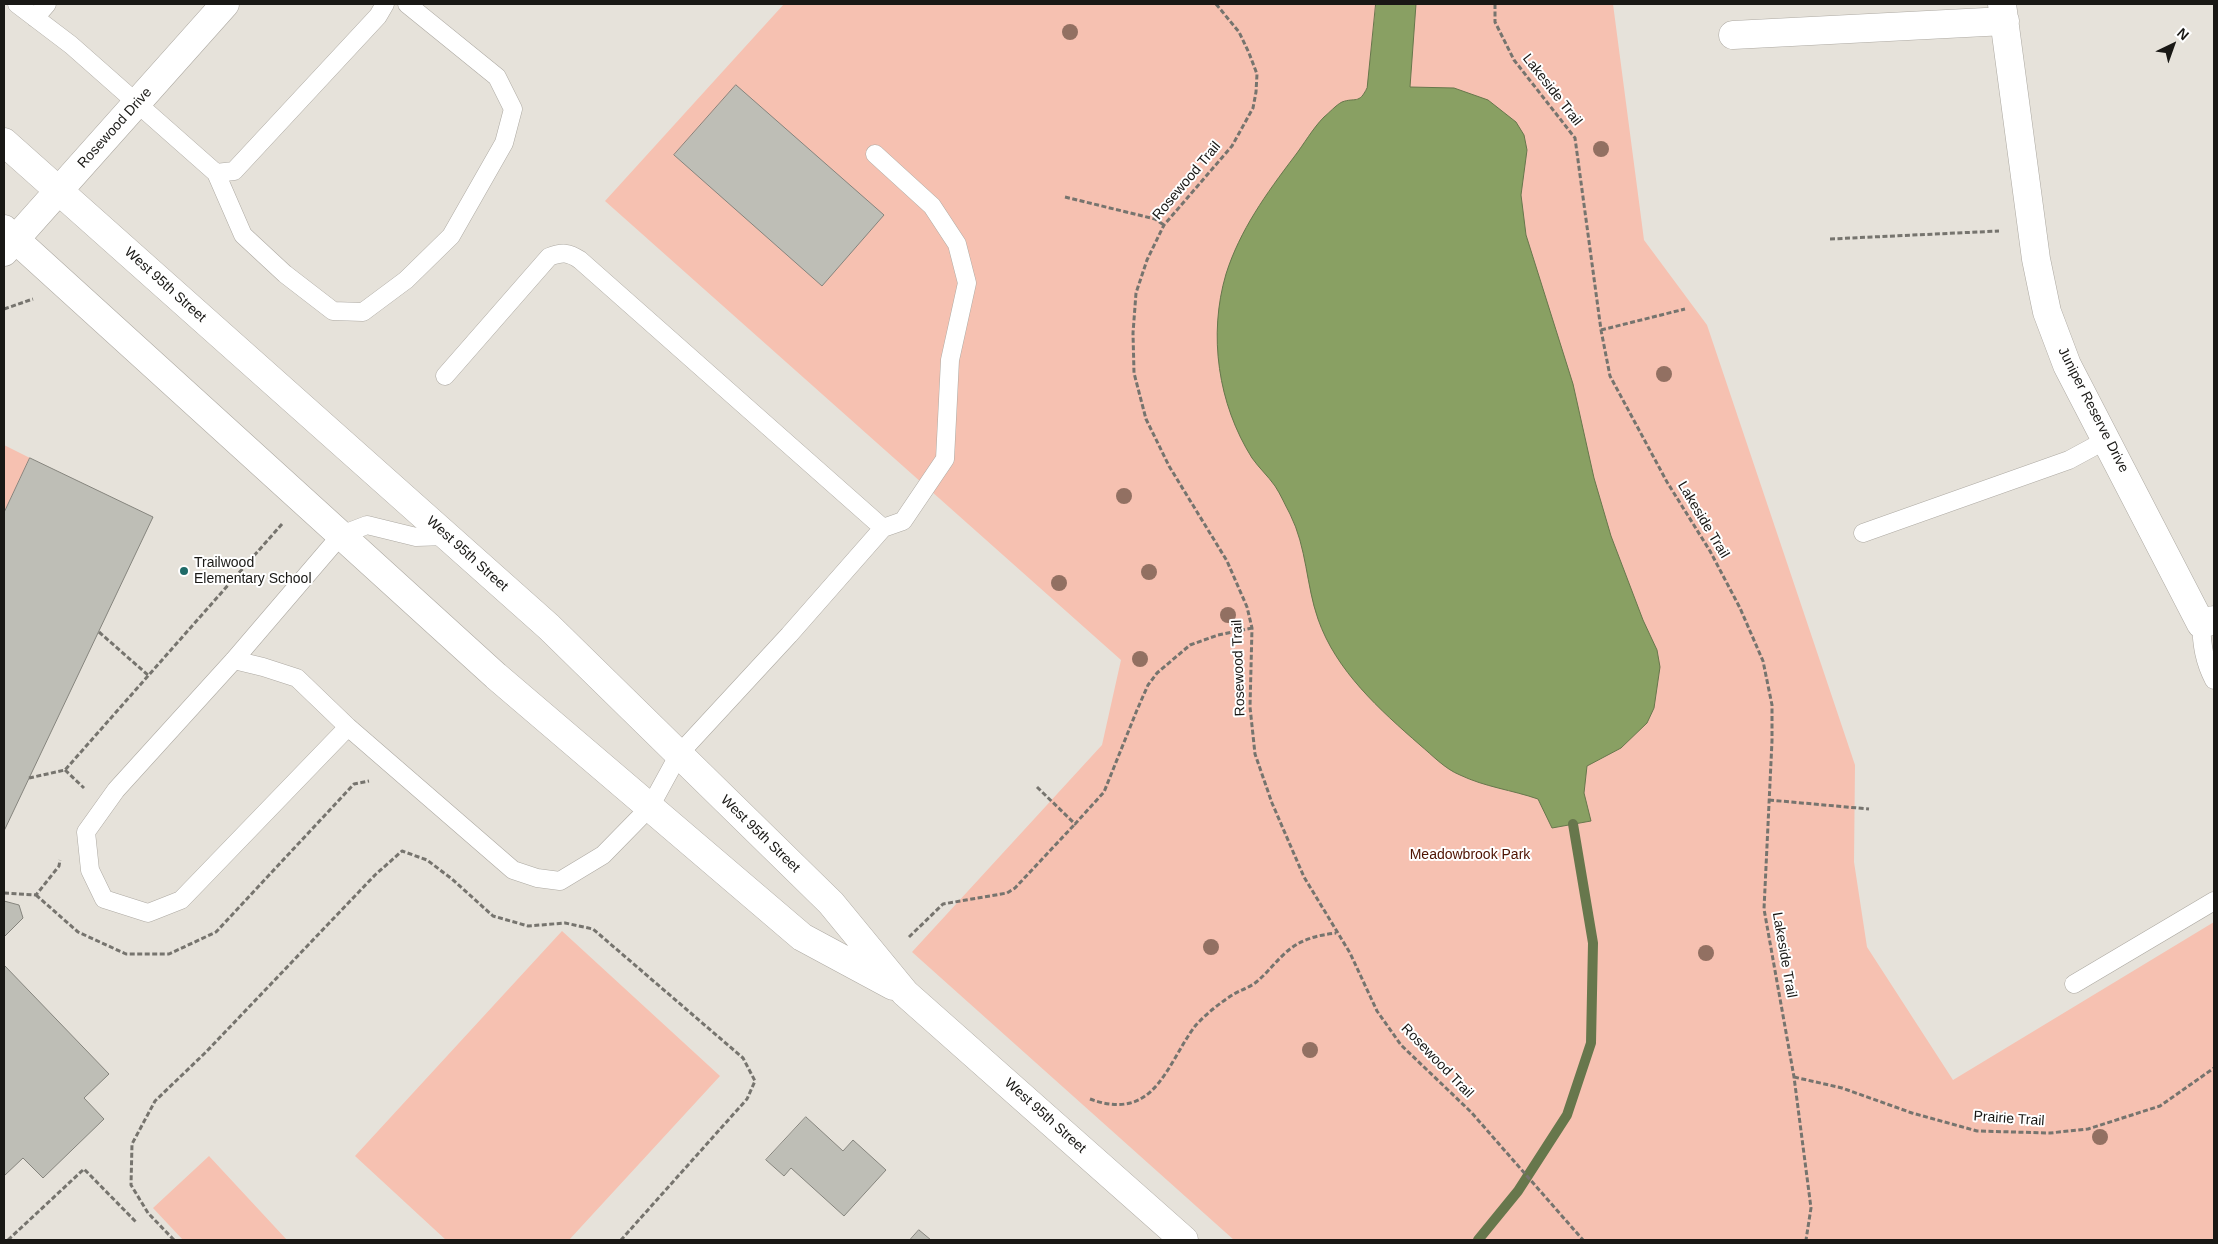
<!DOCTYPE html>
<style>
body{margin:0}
#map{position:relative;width:2218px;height:1244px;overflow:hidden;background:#e6e2da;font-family:Helvetica,sans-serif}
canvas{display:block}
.frame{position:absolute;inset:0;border:5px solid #191815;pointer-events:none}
.north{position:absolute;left:2148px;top:20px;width:50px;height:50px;-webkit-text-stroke:4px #fff;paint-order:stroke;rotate:42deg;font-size:14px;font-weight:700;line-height:20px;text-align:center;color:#191815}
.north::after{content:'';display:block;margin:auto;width:18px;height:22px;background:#191815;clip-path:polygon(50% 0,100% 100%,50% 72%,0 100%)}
</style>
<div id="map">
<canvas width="2218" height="1244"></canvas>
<div class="frame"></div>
<div class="north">N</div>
</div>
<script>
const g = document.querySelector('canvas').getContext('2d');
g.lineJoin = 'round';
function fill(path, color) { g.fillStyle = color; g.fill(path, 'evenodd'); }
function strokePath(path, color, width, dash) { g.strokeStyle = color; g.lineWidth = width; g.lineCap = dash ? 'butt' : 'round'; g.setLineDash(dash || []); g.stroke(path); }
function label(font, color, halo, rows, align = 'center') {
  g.font = font + ' Helvetica,sans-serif'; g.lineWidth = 4; g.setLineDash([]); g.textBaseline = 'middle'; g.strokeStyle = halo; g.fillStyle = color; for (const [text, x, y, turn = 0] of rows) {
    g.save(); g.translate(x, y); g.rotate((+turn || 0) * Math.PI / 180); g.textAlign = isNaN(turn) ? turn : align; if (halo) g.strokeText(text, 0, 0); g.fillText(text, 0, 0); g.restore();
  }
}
const green = new Path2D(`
 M784,4H1613L1644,240L1707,325L1855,765L1854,862L1867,947L1953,1080L2214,922V1240H1234L912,952L1102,745L1121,660L605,201Z
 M4,445L30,458L4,513Z
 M562,931L720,1076L569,1240H446L355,1156Z
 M209,1156L287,1240H183L153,1208Z`);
const water = new Path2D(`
 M1376,4H1416L1410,87L1454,88L1488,100L1516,122L1524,135L1527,150L1521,195L1526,235L1573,384L1594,478L1611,536L1643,620L1657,650L1660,667L1654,708L1647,723L1621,748L1587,766L1584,793L1591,821L1552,828L1538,799C1512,790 1485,787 1460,775C1445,769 1432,755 1420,745C1380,710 1336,671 1318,619C1306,585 1307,548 1290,514C1285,505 1281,495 1275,486C1268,476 1259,468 1252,458C1218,404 1208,335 1226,274C1240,230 1266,194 1294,157C1304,144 1313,128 1324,117C1329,113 1336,105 1342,102C1355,97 1359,105 1367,88Z`);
const stream = new Path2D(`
 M1478,1240L1518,1191L1567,1115L1591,1043L1593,943L1573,824`);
const building = new Path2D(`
 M736,85L884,215L822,286L674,155Z
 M30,458L153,517L4,831V513Z
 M4,901L19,905L23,918L4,937Z
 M4,965L109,1074L84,1098L104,1119L43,1178L23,1158L4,1176Z
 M806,1117L843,1151L853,1140L886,1170L844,1216L791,1168L784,1176L766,1160Z
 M919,1230L931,1240H910Z`);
const path = new Path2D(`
 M1216,4L1239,32L1249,53L1257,74L1256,92L1253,108L1232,146L1164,225L1147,260L1136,293L1133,333L1134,373L1146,419L1169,466L1227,561L1247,607L1252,628L1250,707L1255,754L1272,803L1304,877L1350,953L1377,1011L1401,1045L1471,1112L1583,1240
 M1495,4V22L1514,60L1575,138L1601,330L1610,376L1667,482L1710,551L1740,608L1763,661L1772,705V741L1764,909L1794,1077L1811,1208L1806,1240
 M1065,197L1155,219L1164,225
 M1830,239L1999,231
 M4,309L33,299
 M1601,330L1685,309
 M99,632L149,676
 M65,770L84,788
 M29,778L65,770L282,524
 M1037,787L1075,824L1104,792L1137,710L1148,685L1157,673L1190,645L1218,635L1252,628
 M1769,800L1869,809
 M4,893L36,895L59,866L60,860
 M36,895L78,932L126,954H169L216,932L354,784L369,781
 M909,937L943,904L1007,893L1015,888L1075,824
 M1794,1077L1842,1088L1912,1113L1977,1131L2050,1133L2088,1129L2160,1106L2214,1068
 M1090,1099C1106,1105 1126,1108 1142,1098C1165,1085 1179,1046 1196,1025C1207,1013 1221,1002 1234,994C1241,990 1248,988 1255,983C1268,973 1277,959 1290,949C1304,938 1320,935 1336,933
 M8,1240L84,1169L137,1223
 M174,1240L148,1213L131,1185L132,1144L155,1101L206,1052L375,875L402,851L427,860L452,879L493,916L528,926L565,923L593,929L743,1058L755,1081L747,1099L621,1240`);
const lane = new Path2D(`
 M17,4L71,45L216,173L234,171L378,16L385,4
 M35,18L47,4
 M875,154L932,206L957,244L967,283L950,360L945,459L903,521L883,528
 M216,173L243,235L285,274L333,311L363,312L406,280L451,236L504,143L513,109L497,77L407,4
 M1863,533L2069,460L2106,440
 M2201,624C2202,645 2204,661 2214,680
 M234,660L263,667L297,678L348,727L513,870L537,878L560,881L603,855L650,807L679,754L789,635L883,528L580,260C568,252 562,252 549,257L445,376
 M348,727L181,900L148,913L104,899L90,870L86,832L116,790L234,660L341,535L367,525L416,537L447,536
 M2074,984L2214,901`);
const street = new Path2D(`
 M2002,4L2036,259L2047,312L2067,365L2201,624L2214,620
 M1733,35L2005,21
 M4,252L225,4`);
const primary = new Path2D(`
 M4,142L549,627L831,903L905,993L1184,1240
 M4,229L496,676L802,937L893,986`);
const trees = [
 [1070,32],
 [1601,149],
 [1664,374],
 [1124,496],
 [1149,572],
 [1059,583],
 [1228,615],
 [1140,659],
 [1211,947],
 [1706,953],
 [1310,1050],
 [2100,1137]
];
const markers = [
 [184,571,5,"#1e6a67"]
];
const streetNames = [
 ["Lakeside Trail",1552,90,52],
 ["Rosewood Drive",115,128,-48],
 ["Rosewood Trail",1187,181,-50],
 ["West 95th Street",165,285,42],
 ["Juniper Reserve Drive",2093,410,63],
 ["Lakeside Trail",1703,520,59],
 ["West 95th Street",467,554,42],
 ["Rosewood Trail",1239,668,-92],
 ["West 95th Street",760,834,44],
 ["Lakeside Trail",1784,955,80],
 ["Rosewood Trail",1437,1061,46],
 ["West 95th Street",1045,1116,42],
 ["Prairie Trail",2009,1119,4]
];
const poiNames = [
 ["Trailwood",194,563],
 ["Elementary School",194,579]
];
const parkNames = [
 ["Meadowbrook Park",1470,855]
];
fill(green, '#f6c1b1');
fill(water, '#89a063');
strokePath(water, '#67774c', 1);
strokePath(stream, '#67774c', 10);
fill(building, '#bebeb6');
strokePath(building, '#85847d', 1);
strokePath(lane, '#ada9a2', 19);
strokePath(street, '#ada9a2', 29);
strokePath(primary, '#ada9a2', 29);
strokePath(path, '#76746e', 3, [5, 2.5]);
strokePath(lane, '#fff', 18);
strokePath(street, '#fff', 28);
strokePath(primary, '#fff', 28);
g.fillStyle = '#927062';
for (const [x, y] of trees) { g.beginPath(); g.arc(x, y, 8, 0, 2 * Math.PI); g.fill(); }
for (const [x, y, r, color] of markers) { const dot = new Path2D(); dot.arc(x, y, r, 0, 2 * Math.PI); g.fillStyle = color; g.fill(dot); strokePath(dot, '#fff', 2); }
label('14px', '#191815', '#fff', streetNames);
label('14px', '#191815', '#fff', poiNames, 'left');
label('14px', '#4e1200', '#fff', parkNames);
</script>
